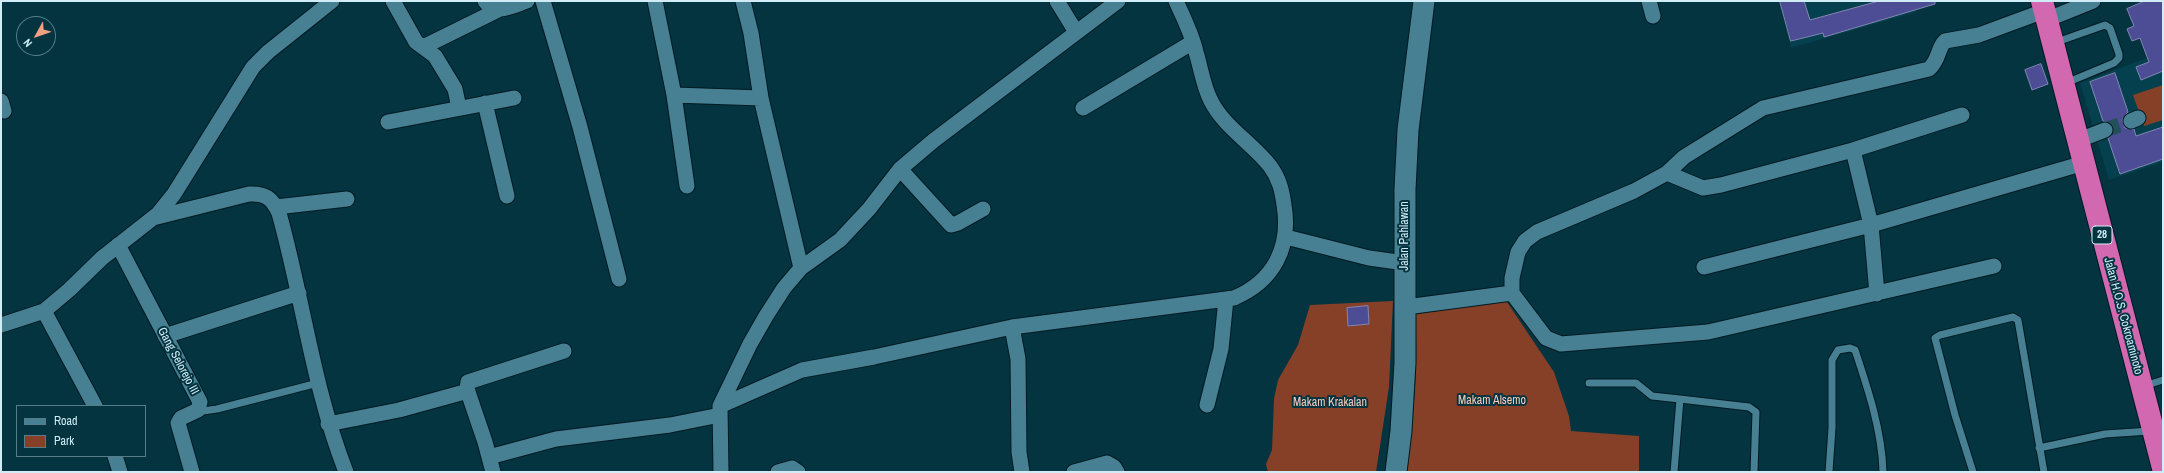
<!DOCTYPE html>
<style>
body{margin:0}
#map{position:relative;width:2164px;height:473px;overflow:hidden;background:#033440;font-family:"Archivo Narrow",sans-serif}
canvas{display:block}
.frame{position:absolute;inset:0;border:2px solid #d0edf7;pointer-events:none}
.legend{position:absolute;left:16px;top:405px;width:130px;height:52px;box-sizing:border-box;background:#033440;border:1px solid #557e89;margin:0;padding:5px 7px;list-style:none;font-size:12px;color:#d0edf7}
.legend li{display:flex;align-items:center;gap:8px;height:20px}
.legend b{width:20px;border:1px solid #557e89}
.north{position:absolute;left:16px;top:16px;width:40px;height:40px;box-sizing:border-box;background:#033440;border:1px solid #557e89;border-radius:50%;rotate:230deg;font-size:11px;font-weight:700;line-height:16px;text-align:center;color:#d0edf7}
.north::after{content:'';display:block;margin:auto;width:14px;height:18px;background:#f3a082;clip-path:polygon(50% 0,100% 100%,50% 72%,0 100%)}
</style>
<div id="map">
<canvas width="2164" height="473"></canvas>
<div class="frame"></div>
<ul class="legend">
<li><b style="height:5px;background:#468092"></b>Road</li>
<li><b style="height:11px;background:#864027"></b>Park</li>
</ul>
<div class="north">N</div>
</div>
<script>
const g = document.querySelector('canvas').getContext('2d');
g.lineJoin = 'round';
function fill(path, color) { g.fillStyle = color; g.fill(path, 'evenodd'); }
function strokePath(path, color, width, dash) { g.strokeStyle = color; g.lineWidth = width; g.lineCap = dash ? 'butt' : 'round'; g.setLineDash(dash || []); g.stroke(path); }
function label(font, color, halo, rows, align = 'center') {
  g.font = font + ' "Archivo Narrow",sans-serif'; g.lineWidth = 4; g.setLineDash([]); g.textBaseline = 'middle'; g.strokeStyle = halo; g.fillStyle = color; for (const [text, x, y, turn = 0] of rows) {
    g.save(); g.translate(x, y); g.rotate((+turn || 0) * Math.PI / 180); g.textAlign = isNaN(turn) ? turn : align; if (halo) g.strokeText(text, 0, 0); g.fillText(text, 0, 0); g.restore();
  }
}
const built = new Path2D(`
 M1779,1H1938L1915,8L1916,12L1791,48Z
 M2163,52V162L2109,180L2080,83Z`);
const green = new Path2D(`
 M2163,85V120L2144,126L2133,95Z
 M1505,299L1554,372L1569,416L1571,431L1639,436V472H1407C1413,419 1419,367 1415,314Z
 M1393,301L1389,387L1376,472H1268L1266,464L1272,450L1274,399L1278,380L1298,345L1310,305Z`);
const building = new Path2D(`
 M1780,1H1804L1810,20L1879,1H1935V4L1824,37L1823,33L1791,41Z
 M2145,1H2163V71L2141,80L2136,67L2149,62L2140,38L2132,41L2127,29L2134,26L2127,9Z
 M2041,64L2048,84L2032,90L2025,70Z
 M2115,73L2128,112L2122,120L2125,128L2134,129L2136,136L2163,127V159L2120,174L2108,138L2112,135L2113,127L2110,123L2103,121L2090,82Z
 M1368,306L1369,324L1348,326L1347,308Z`);
const streetTunnel = new Path2D(`
 M2105,130L2131,121`);
const lane = new Path2D(`
 M2054,43L2105,25L2110,28L2119,54V58L2114,63L2066,83
 M1589,383H1636L1652,396L1680,399
 M2144,386L2163,380
 M198,410L203,411L217,409L318,383
 M2039,448L2105,434L2150,431
 M1674,472L1680,399L1749,407L1756,412L1754,472
 M1829,472L1832,428V360L1838,350L1850,348L1855,350C1868,389 1882,431 1883,472
 M1973,472L1955,415L1935,338L1940,335L2013,317L2018,320L2044,472`);
const street = new Path2D(`
 M393,1L416,42L435,56L455,89L459,108
 M485,1C495,16 512,6 527,1
 M543,1L580,127L619,279
 M655,1L674,95L687,186
 M743,1L751,33L761,98L801,268
 M1057,1L1076,32
 M1649,1L1653,16
 M2046,20L2093,1
 M423,47L498,10
 M674,95L761,98
 M1,101L4,111
 M485,103L507,196
 M1083,108L1193,42
 M1962,115L1853,150L1721,185L1703,188L1667,173L1634,191L1537,232L1525,241L1518,252L1512,278V293L1546,338L1561,344L1708,332L1994,266
 M2131,121L2138,118
 M388,122L514,98
 M2079,140L2105,130
 M1853,150L1871,225L1877,294
 M900,169L951,225L958,223L983,209
 M1667,173L1684,157L1763,108L1929,69C1940,59 1937,49 1945,41L1979,35L2044,11
 M276,207L347,199
 M153,218L249,194C265,193 272,198 279,213C303,299 313,388 346,472
 M1286,237L1369,258L1405,263
 M118,245L200,402L198,410L181,418L178,423L192,472
 M1704,267L1871,225L2084,163
 M1406,307L1512,293
 M44,311L95,406
 M1,325L44,311L69,290L102,258L158,214L174,194L253,67L268,52L332,1
 M1012,327L1018,359L1019,452L1022,472
 M165,336L299,293
 M1207,405L1221,349L1226,299
 M720,406L750,344L766,316L784,288L801,268L840,240L869,209L900,169L933,141L1118,1
 M328,424L399,410L468,391
 M115,456L120,472
 M489,457L556,439L670,425L720,415
 M493,472L485,442L467,389L468,382L564,351
 M721,472L720,406L802,370L874,357L1012,327L1234,298C1274,281 1291,247 1284,205C1282,190 1279,178 1270,166C1252,143 1224,127 1211,101C1203,86 1201,68 1196,52C1192,34 1183,17 1176,1
 M778,472L792,468L798,472
 M1074,472L1107,463L1114,467L1117,472`);
const secondary = new Path2D(`
 M1396,472L1401,431L1405,363V189L1408,130L1424,1`);
const highway = new Path2D(`
 M2042,1L2163,468`);
const shields = [
 [2102,235,20]
];
const shieldNames = [
 ["28",2102,235]
];
const streetNames = [
 ["Jalan Pahlawan",1405,236,-90],
 ["Jalan H.O.S. Cokroaminoto",2123,316,75],
 ["Gang Selorejo III",178,361,62]
];
const parkNames = [
 ["Makam Alsemo",1492,401],
 ["Makam Krakalan",1330,403]
];
fill(built, '#04404e');
fill(green, '#864027');
fill(building, '#4c4d95');
strokePath(building, '#8386b2', 1);
strokePath(streetTunnel, '#22505b', 15, [15, 8]);
strokePath(lane, '#001a22', 9);
strokePath(street, '#001a22', 17);
strokePath(secondary, '#001a22', 23);
strokePath(highway, '#001a22', 24);
strokePath(lane, '#468092', 7);
strokePath(street, '#468092', 15);
strokePath(secondary, '#468092', 21);
strokePath(highway, '#d168b0', 22);
for (const [x, y, w] of shields) { const box = new Path2D(); box.roundRect(x - w / 2, y - 9, w, 18, 3); g.fillStyle = '#033440'; g.fill(box); strokePath(box, '#d0edf7', 1); }
label('bold 11px', '#d0edf7', null, shieldNames);
label('12px', '#d0edf7', '#033440', streetNames);
label('12px', '#fbccbb', '#033440', parkNames);
</script>
